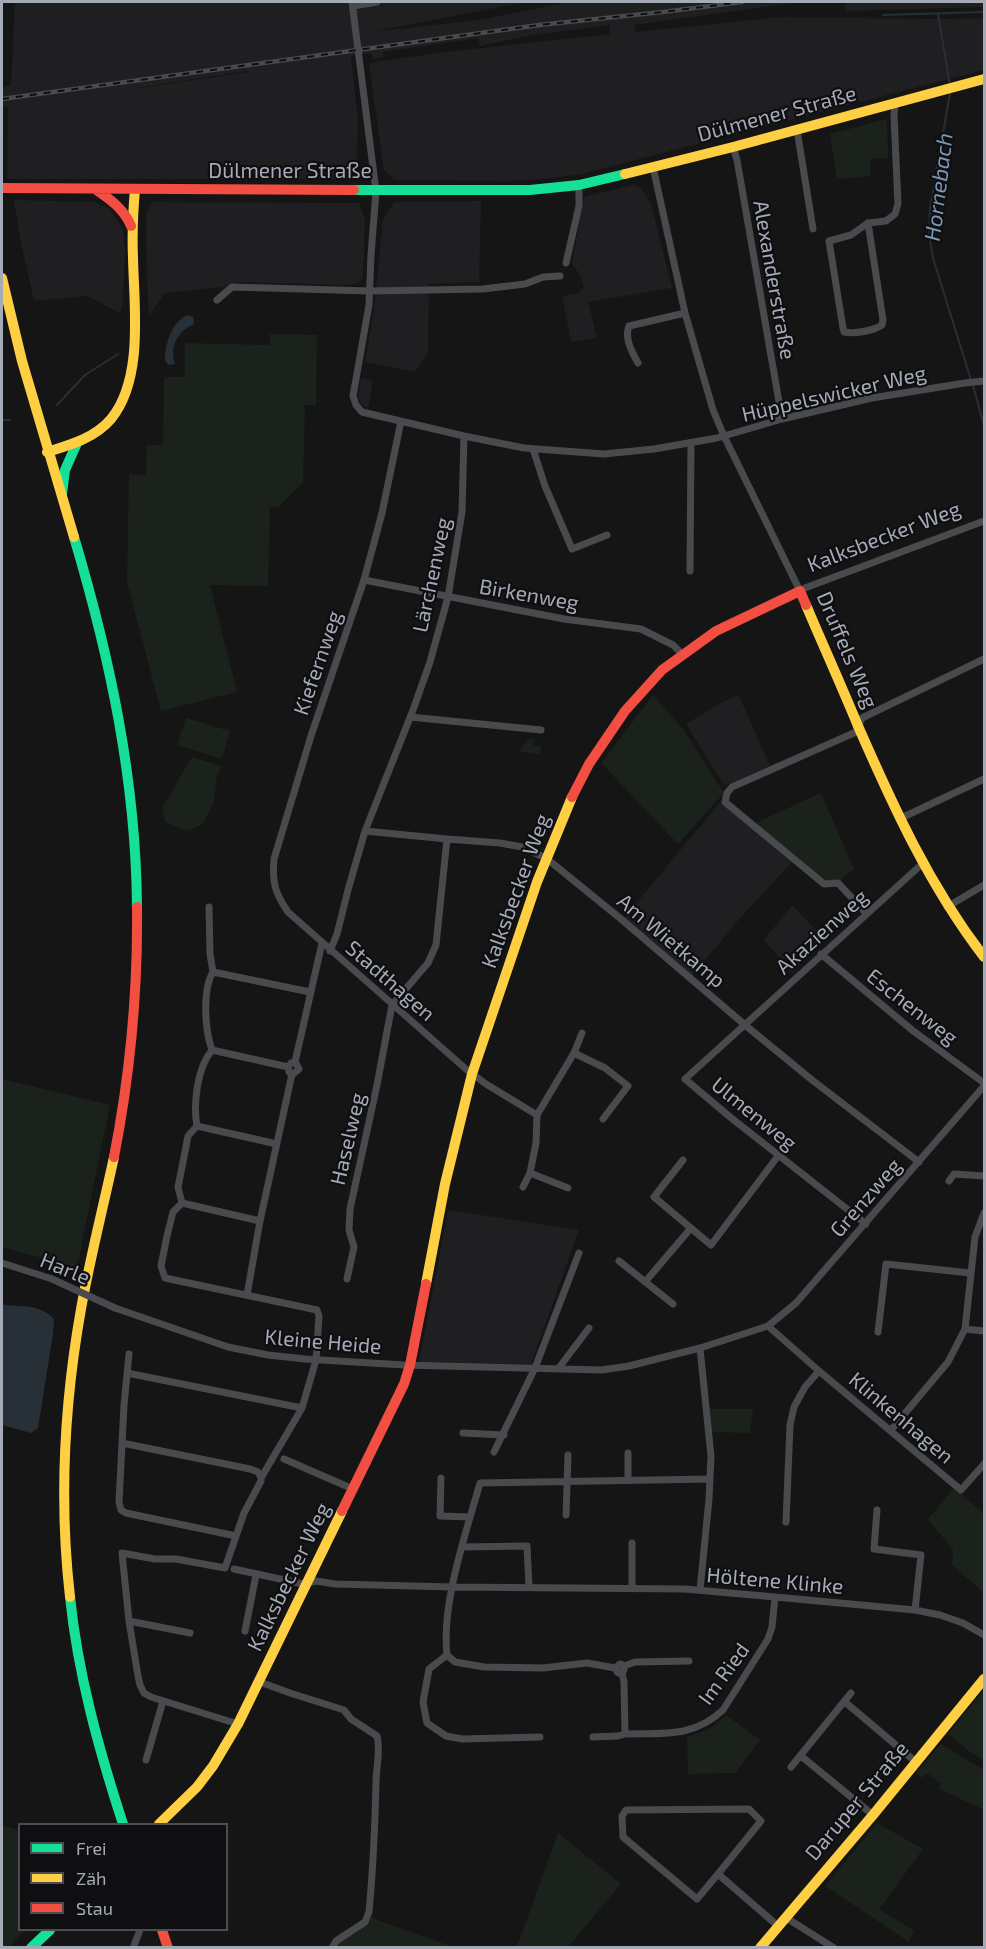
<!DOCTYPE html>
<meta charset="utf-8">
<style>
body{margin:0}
#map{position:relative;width:986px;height:1949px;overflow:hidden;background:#151515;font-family:"Exo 2",sans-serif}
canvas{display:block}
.frame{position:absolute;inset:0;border:3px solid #a5aab7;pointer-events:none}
.legend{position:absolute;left:18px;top:1823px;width:210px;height:108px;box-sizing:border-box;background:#0f0f11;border:2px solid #4b4d53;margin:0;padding:8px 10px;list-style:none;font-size:18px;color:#a5aab7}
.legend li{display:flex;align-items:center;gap:12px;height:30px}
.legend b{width:30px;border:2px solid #4b4d53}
</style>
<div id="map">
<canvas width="986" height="1949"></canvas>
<div class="frame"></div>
<ul class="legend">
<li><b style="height:8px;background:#16e098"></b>Frei</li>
<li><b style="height:8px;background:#ffcf43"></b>Zäh</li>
<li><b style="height:8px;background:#f24e42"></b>Stau</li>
</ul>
</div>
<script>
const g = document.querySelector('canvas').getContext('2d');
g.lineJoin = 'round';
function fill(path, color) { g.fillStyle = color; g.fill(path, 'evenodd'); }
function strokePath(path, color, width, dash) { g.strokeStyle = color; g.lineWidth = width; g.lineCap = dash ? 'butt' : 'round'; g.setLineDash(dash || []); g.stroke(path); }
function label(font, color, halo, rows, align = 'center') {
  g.font = font + ' "Exo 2",sans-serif'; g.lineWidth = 4.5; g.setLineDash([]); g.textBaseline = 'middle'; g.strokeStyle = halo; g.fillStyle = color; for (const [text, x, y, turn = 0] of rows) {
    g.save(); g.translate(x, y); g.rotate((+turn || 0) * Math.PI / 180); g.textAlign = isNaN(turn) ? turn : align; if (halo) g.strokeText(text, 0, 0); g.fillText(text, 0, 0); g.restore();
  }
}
const built = new Path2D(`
 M15,2H526L371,32L478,20L570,2H819L794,3L634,25L636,32L781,17L941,19L984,18V70L581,174L545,179L507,181L395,180L384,170L383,164L369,63L445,52L610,34L609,25L527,36L480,46L478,38L383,52V57L373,59L372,53L351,56L358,121L356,179H7L8,108L2,106V87L11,85ZM248,71V72L119,91L187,80Z
 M845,2H984V7L845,11Z
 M633,185L640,187L651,204L672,288L588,302L597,338L571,342L562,296L579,293L581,288H584L581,277L572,263L584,197Z
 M14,200L94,202L110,209L123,230L125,251L123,302L120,313L87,296L34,301L20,238Z
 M481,201L479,282L429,284L428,352L415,372L365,362L374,308L383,220L394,202Z
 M153,202L359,203L365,219L363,278L358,283L350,285L236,282L221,287L165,293L149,316L147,276L146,213L150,205Z
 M361,378L373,381L368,409L362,405L358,398Z
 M739,696L770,766L729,784L724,785L686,724L726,700Z
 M722,800L792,862L741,917L690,978L624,918Z
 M792,905L825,940L792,973L764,940Z
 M448,1210L579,1230L531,1364L419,1362Z`);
const green = new Path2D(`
 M887,119L888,158L870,159L871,176L837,179L830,134Z
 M270,334L317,335L316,405H305L303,483L278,507H270L268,586L210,585L237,692L161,711L127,582L129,474L146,475L147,445H163L164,377H185V343L270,345Z
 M653,695L683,729L724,793L678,844L601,763Z
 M186,718L230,731L222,759L177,745Z
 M530,739H534L533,745L541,746L540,754L520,752V749Z
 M192,757L222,766L217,775L214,801L203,824L187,831L165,822L162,808Z
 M821,793L854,869L838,882L824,883L753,824Z
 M2,1079L110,1105L77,1268L2,1247Z
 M709,1409H753L750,1433L711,1432Z
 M954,1488L984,1514V1593L952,1565L953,1550L928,1519Z
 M984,1690V1760L969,1751L948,1734Z
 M726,1715L760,1740L735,1773L688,1774L687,1737L711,1728Z
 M941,1744L984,1770V1810L938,1788L941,1784L927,1773L922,1778L916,1773Z
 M877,1823L923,1849L879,1909L914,1931L909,1942L825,1886Z
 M2,1826L19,1830L20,1930H25L8,1947H2Z
 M558,1833L621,1884L568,1947H517Z
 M372,1916L377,1920L453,1947L335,1948L337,1943L366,1925Z`);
const water = new Path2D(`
 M187,315L193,317L194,324C178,331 169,347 175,364L168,365L165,360C165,344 172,322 187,315Z
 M2,1304C20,1308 40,1303 54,1319L53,1334L38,1428L31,1433L2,1425Z`);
const stream = new Path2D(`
 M938,14L950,85
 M883,15L984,12
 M950,93L930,209L929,234L933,258L971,380
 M973,385L984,426
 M57,405L85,375L118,354
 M2,420H10`);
const street = new Path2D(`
 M352,2L376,191L371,255L369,305L353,396L356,405L362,412L464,436L524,448L604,454L654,449L717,438L782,419L872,398L965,383L984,381
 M353,6L377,2
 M797,130L813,229
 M733,147L737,160L782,419
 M653,167L685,313L713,410L724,436L800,591L805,588L984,521
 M868,223L883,320L882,325C873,331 855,334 844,332L843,328L829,241L851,235L868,223L886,221L895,214L898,204L894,116L895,103
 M566,263L579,206V185
 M217,300L232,287L370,291L483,289L525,284L543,277L560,276
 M638,363C632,352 624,338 629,326L685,313
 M401,421L382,513L364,580L311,736L274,859C272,883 275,893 288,912L467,1070L486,1084L537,1115
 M533,449L545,486L572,549L607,535
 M690,571L691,443
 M364,580L564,619L641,629L673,645L682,654
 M410,717L541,730
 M899,819L984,779
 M365,831L447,839L500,843L522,847L546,858L621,919L745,1025L812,1080L919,1162
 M209,907L210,954L213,972
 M947,907L984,885
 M867,914L838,883L824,884L725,802L727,793L732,787L856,732L862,718L984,659
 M330,951L337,934L348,890L365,831L413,710L430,662L448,597L462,512L464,436
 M821,954L912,1030L984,1083
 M212,1050C205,1031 202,990 213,972L310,992
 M574,1053L605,1068L628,1086L603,1119
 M295,1062L322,943
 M197,1126C193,1104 197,1068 212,1050L288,1067L291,1063H296L299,1069L293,1074L289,1072L288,1067
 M683,1160L654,1197L711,1245L778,1156
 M530,1173L568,1188
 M949,1181L954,1174L984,1176
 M523,1187L530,1173L536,1143L537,1115L574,1053L582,1033
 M182,1203L260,1221
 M866,1224L730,1117L685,1079L922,864
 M619,1261L673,1304
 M2,1263L52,1279
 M347,1279L354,1247L349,1230L350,1209L377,1085L392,1005L428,963L436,945L447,839
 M645,1282L691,1228
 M247,1295L260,1221L292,1074
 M115,1308L228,1347L268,1355L305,1359L404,1365L602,1370L629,1366L700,1348L768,1326L796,1303L984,1086
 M768,1326L819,1371L961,1490L984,1464
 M965,1329L984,1331
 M878,1332L886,1264L970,1273
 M700,1348L711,1456L709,1499L700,1590
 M129,1354L124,1405L119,1502L121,1510L126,1513L236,1536
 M558,1369L589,1328
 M127,1373L302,1408
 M891,1430L948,1362L965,1329L975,1237L984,1213
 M463,1433L504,1435
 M122,1443L250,1469L258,1472L261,1478
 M494,1452L535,1368L579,1253
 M284,1459L353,1489
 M441,1478L440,1516L470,1517
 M628,1480V1453
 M877,1510L874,1549L921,1555L915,1610
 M566,1515L568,1455
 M786,1522L790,1425L794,1407L805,1387L819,1371
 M632,1543V1589
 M462,1547L527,1546L529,1587
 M234,1569L303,1584L316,1581L335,1584L452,1587L685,1589L775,1597L915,1610L940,1615L963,1623L984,1635
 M129,1621L190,1633
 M245,1631L256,1575
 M447,1655L455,1662L484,1667L543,1668L587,1663L615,1668L620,1664L624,1666V1670L622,1673H618L615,1668
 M624,1666L635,1662L689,1661
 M622,1673L624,1682L625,1734
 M260,1682L290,1693L344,1710L351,1719L377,1736C381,1751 376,1767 376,1783C375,1826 373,1869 369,1912L365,1922L336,1941L332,1948
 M845,1702L916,1762
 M238,1724L151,1697L144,1693L140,1685L138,1676L129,1621L122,1553L155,1559H176L225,1568L244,1513L261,1481V1478L302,1408L316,1360L319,1316L317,1310L165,1278L161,1266L167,1236L173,1212L182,1203L178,1187L184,1157L188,1136L197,1126L277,1144
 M540,1737L462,1739L446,1736L427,1723L423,1702L429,1669L447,1655C441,1604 466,1533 480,1483L710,1479
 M593,1737L618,1736L625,1734C663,1733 693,1738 723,1710L768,1639L772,1627L775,1597
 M801,1756L873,1815
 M146,1760L163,1701
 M791,1767L851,1693
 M718,1874L697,1899L623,1837L622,1816L626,1810L749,1809L761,1821L718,1874L778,1926
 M785,1917L834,1948
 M133,1948L140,1930`);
const fast = new Path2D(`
 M354,190H530L579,185L625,174
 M62,494L65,470L77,443
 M74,537C110,658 136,780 137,907
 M70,1597C78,1675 99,1750 123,1824
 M31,1948L50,1930`);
const slow = new Path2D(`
 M625,174L733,147L984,79
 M2,278L22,361L74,537
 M47,452C70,445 95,438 111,419C144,379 134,306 133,258C132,235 133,212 135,189
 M806,605C823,645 841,685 858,726C894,808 929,885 984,957
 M426,1284L445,1184L472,1074L537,882L572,797
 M70,1597C59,1501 64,1405 81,1309C90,1258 103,1208 114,1157
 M159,1824L197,1787L213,1766L238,1724L342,1511
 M760,1948L873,1815L984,1679`);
const jam = new Path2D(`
 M2,188L354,190
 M95,189C110,199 124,209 131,226
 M572,797L589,764L625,711L662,670L716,631L800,591L806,605
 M114,1157C130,1075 138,991 137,907
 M342,1511L404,1384L410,1365L426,1284
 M162,1930L168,1948`);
const rail = new Path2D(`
 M2,99L539,25L663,12L742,2`);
const streetBridge = new Path2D(`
 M52,1279L115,1308`);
const streetNames = [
 ["Dülmener Straße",777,114,-15],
 ["Dülmener Straße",290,171],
 ["Alexanderstraße",774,280,80],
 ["Hüppelswicker Weg",834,394,-13],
 ["Kalksbecker Weg",884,537,-21],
 ["Lärchenweg",432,575,-78],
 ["Birkenweg",529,595,10],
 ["Druffels Weg",847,650,67],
 ["Kiefernweg",318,663,-71],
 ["Kalksbecker Weg",516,891,-70],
 ["Akazienweg",822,932,-42],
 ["Am Wietkamp",671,941,40],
 ["Stadthagen",390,981,41],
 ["Eschenweg",912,1007,38],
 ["Ulmenweg",754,1114,39],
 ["Haselweg",348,1139,-77],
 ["Grenzweg",866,1198,-49],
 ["Harle",65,1269,22],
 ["Kleine Heide",323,1342,5],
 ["Klinkenhagen",901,1418,40],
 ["Kalksbecker Weg",289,1577,-64],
 ["Höltene Klinke",775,1581,5],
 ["Im Ried",724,1674,-54],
 ["Daruper Straße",857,1801,-50]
];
const waterNames = [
 ["Hornebach",939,187,-83]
];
fill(built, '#1f1f21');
fill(green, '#1b221c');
fill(water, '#272f37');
strokePath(stream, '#272f37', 2);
strokePath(street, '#494a4e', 7);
strokePath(fast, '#16e098', 10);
strokePath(slow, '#ffcf43', 10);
strokePath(jam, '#f24e42', 10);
strokePath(rail, '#494a4d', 4.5);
strokePath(rail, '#0f0f11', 2, [7]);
strokePath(streetBridge, '#494a4e', 7);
label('21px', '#a5aab7', '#0f0f11', streetNames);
label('italic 22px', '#7a98b4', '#0f0f11', waterNames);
</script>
